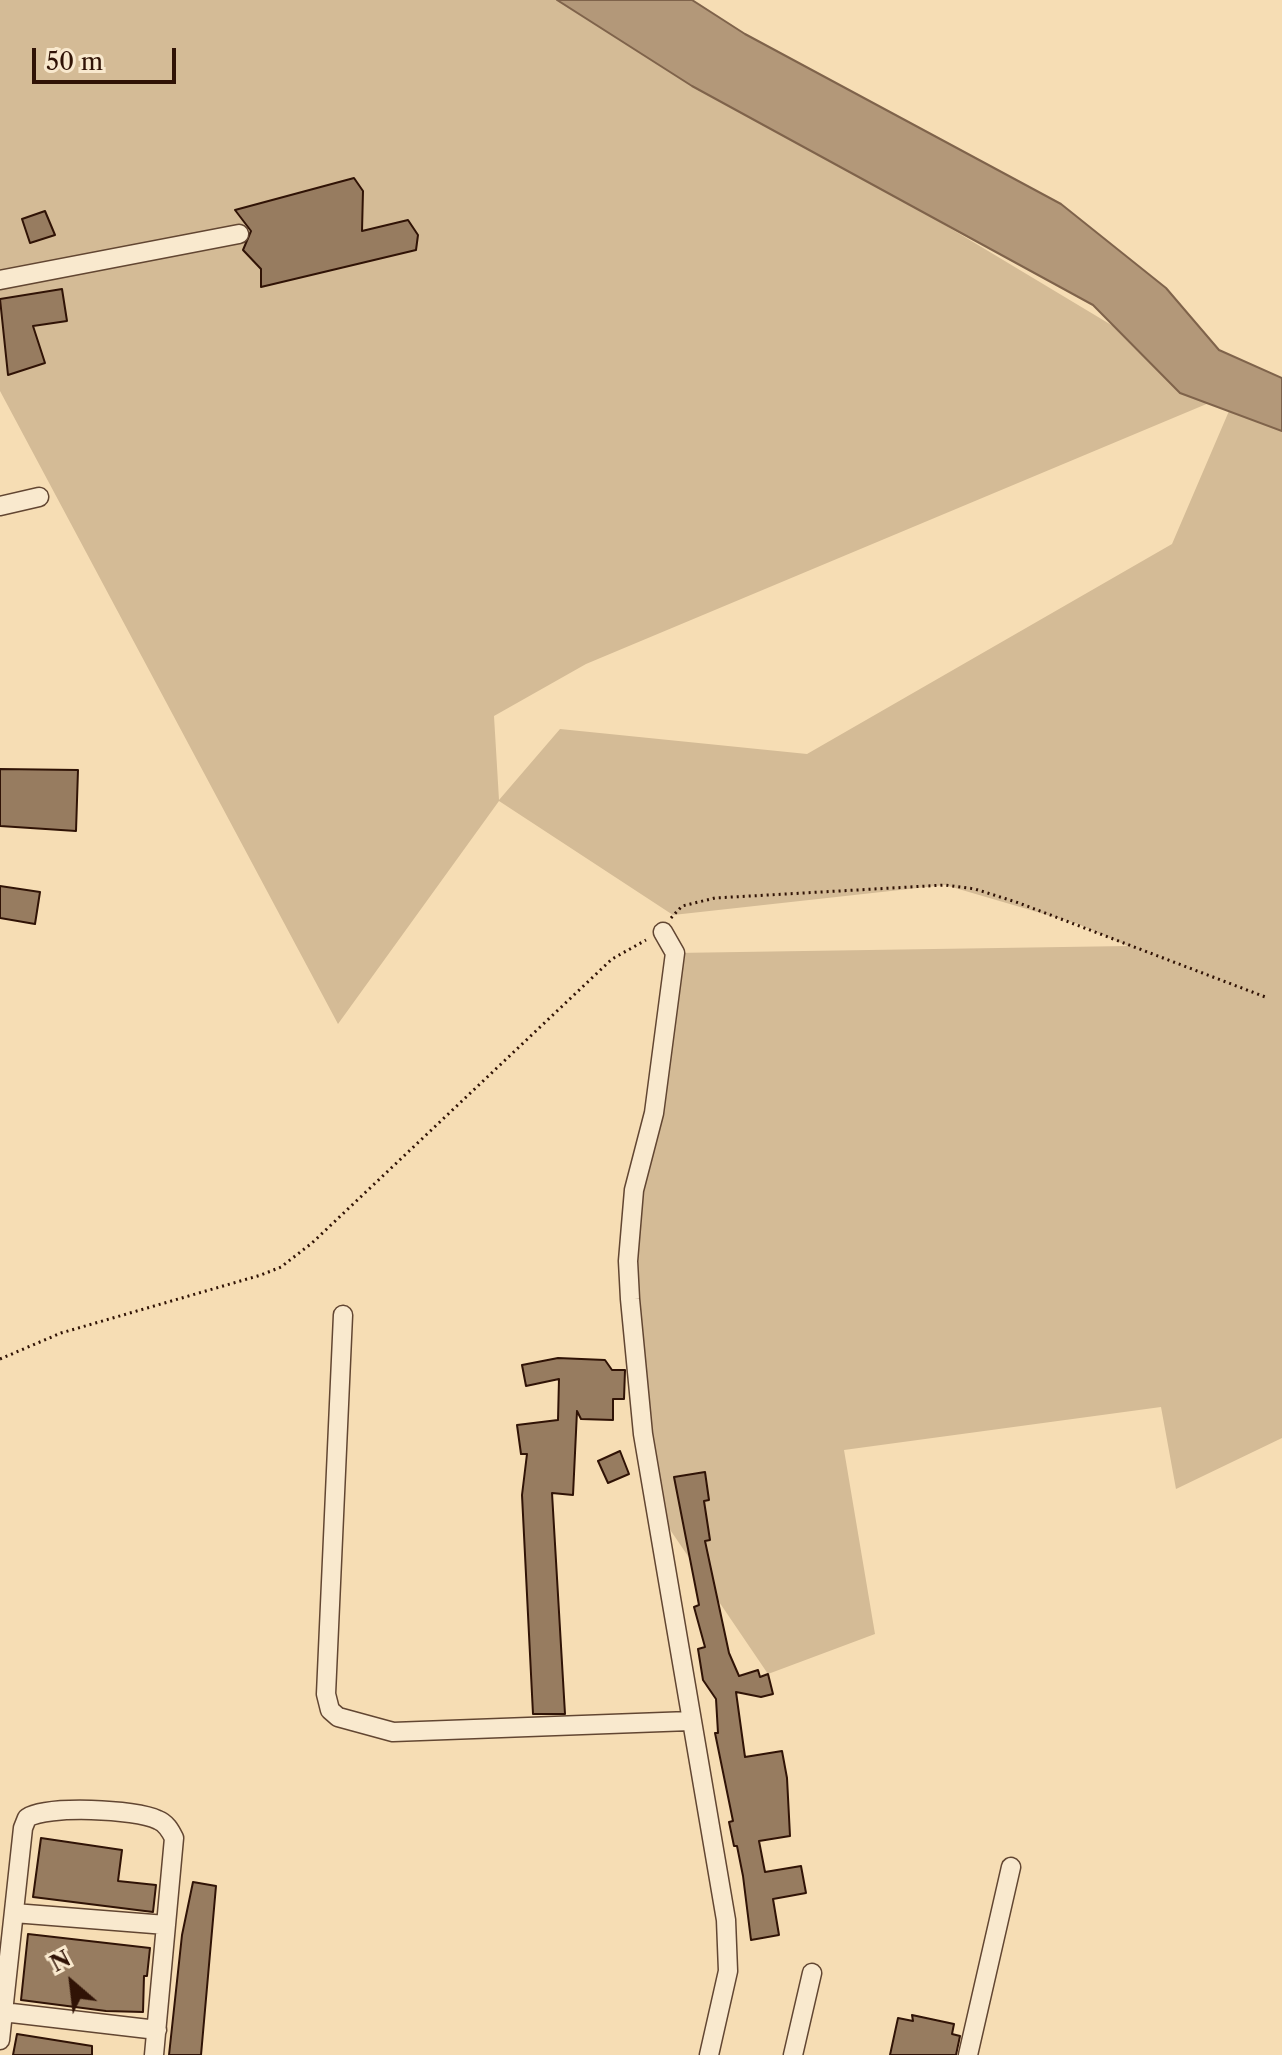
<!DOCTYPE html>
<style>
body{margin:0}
#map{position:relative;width:1282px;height:2055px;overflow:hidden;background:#f6ddb4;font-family:"Libre Caslon Text",serif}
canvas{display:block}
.north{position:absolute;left:32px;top:1943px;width:80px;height:80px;-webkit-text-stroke:6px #f9e9ce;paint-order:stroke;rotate:332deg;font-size:22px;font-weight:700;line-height:32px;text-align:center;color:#301306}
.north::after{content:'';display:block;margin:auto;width:28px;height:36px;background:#301306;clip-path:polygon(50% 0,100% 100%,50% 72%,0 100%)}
.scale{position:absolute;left:32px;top:48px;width:144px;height:36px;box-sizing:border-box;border:4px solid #301306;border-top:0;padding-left:10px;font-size:24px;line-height:28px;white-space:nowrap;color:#301306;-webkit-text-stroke:6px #f9e9ce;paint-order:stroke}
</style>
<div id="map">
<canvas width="1282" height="2055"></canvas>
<div class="north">N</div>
<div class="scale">50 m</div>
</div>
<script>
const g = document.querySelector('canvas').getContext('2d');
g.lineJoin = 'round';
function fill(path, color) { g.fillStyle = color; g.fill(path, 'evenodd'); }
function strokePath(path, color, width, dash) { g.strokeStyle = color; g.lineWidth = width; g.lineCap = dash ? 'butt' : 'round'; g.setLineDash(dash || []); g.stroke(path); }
const green = new Path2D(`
 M0,0H570L1228,395L586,664L494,716L499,800L560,729L807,754L1172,544L1229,411L1282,427V1438L1176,1489L1161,1407L844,1450L875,1634L768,1674L654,1506L630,1229L675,953L1128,946L1078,924L945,885L673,915L499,801L338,1024L0,391Z`);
const water = new Path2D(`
 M557,0H692L745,34L1061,204L1166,288L1219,350L1282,378V431L1180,393L1093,305L692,86Z`);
const building = new Path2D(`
 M354,178L363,191L362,231L408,220L418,235L416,250L261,287V269L243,250L251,231L235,210Z
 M45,211L55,235L30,243L22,219Z
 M62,289L67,321L33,326L45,363L8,375L0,299Z
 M0,769L78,770L76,831L0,826Z
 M0,886L40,892L35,924L0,918Z
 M558,1358L605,1360L612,1370H625L624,1399H613V1420L581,1419L577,1411L573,1495L552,1493L565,1714H533L522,1495L527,1454H521L517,1425L558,1420L559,1379L526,1386L522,1365Z
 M620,1451L629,1474L608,1483L598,1461Z
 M705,1472L709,1500L704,1501L710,1540L705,1541L729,1653L739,1676L758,1670L760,1677L768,1674L773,1694L761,1697L736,1692L745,1757L782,1751L787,1778L790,1836L759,1841L765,1872L801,1866L806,1893L773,1899L779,1935L751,1940L743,1876L737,1846H734L729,1822L733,1821L715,1733H718L716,1699L703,1680L698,1649L705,1647L694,1607L699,1605L674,1477Z
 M41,1838L122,1850L118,1881L156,1885L153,1912L33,1897Z
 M193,1882L216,1886L201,2055H169L182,1935Z
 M28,1934L150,1948L147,1976H144L143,2012L106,2011L21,2000Z
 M912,2015L954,2024L952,2034L960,2036L956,2055H890L898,2018L913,2021Z
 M17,2034L92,2046V2055H13Z`);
const path = new Path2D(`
 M671,918L682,906L715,898L945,885L975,889L1019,903L1268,998
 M0,1359L61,1333L261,1275L281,1267L312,1243L612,959L646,940`);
const street = new Path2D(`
 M0,280L239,234
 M0,506L39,497
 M663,932L675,953L654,1113L634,1190L628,1261L630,1299L643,1434L726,1920L728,1971L709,2055
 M343,1315L326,1694L330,1710L338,1717L393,1732L690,1721
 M14,1913L166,1925
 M3,2012L157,2030
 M0,2040L23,1828L27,1818C47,1805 135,1809 158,1820C166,1823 170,1830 174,1838L154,2055
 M793,2055L812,1973
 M968,2055L1011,1867`);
fill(green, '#d4bb96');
fill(water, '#b39879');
strokePath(water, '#7f634b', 2);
fill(building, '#977c60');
strokePath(building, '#301306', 2);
strokePath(street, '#624632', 21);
strokePath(path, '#301306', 3, [2, 4]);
strokePath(street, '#f9e9ce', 18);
</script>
